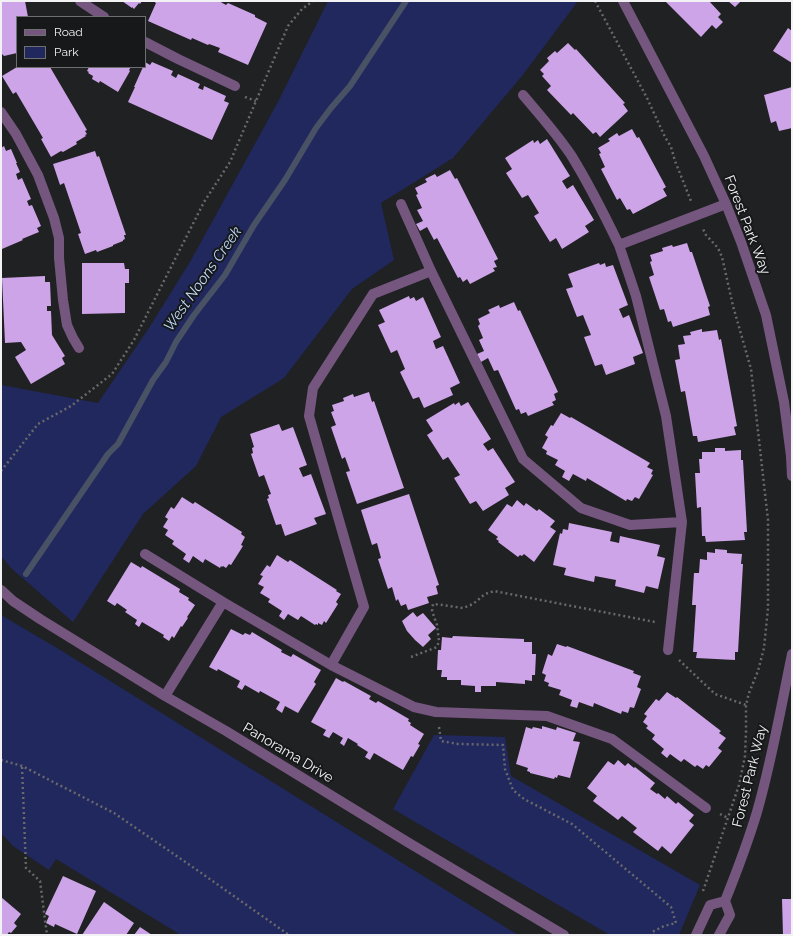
<!DOCTYPE html>
<style>
body{margin:0}
#map{position:relative;width:793px;height:936px;overflow:hidden;background:#202123;font-family:Raleway,sans-serif}
canvas{display:block}
.frame{position:absolute;inset:0;border:2px solid #f2f2f4;pointer-events:none}
.legend{position:absolute;left:16px;top:16px;width:130px;height:52px;box-sizing:border-box;background:#17181a;border:1px solid #6f6f71;margin:0;padding:5px 7px;list-style:none;font-size:12px;color:#f2f2f4}
.legend li{display:flex;align-items:center;gap:8px;height:20px}
.legend b{width:20px;border:1px solid #6f6f71}
</style>
<div id="map">
<canvas width="793" height="936"></canvas>
<div class="frame"></div>
<ul class="legend">
<li><b style="height:5px;background:#75567f"></b>Road</li>
<li><b style="height:11px;background:#20285e"></b>Park</li>
</ul>
</div>
<script>
const g = document.querySelector('canvas').getContext('2d');
g.lineJoin = 'round';
function fill(path, color) { g.fillStyle = color; g.fill(path, 'evenodd'); }
function strokePath(path, color, width, dash) { g.strokeStyle = color; g.lineWidth = width; g.lineCap = dash ? 'butt' : 'round'; g.setLineDash(dash || []); g.stroke(path); }
function label(font, color, halo, rows, align = 'center') {
  g.font = font + ' Raleway,sans-serif'; g.lineWidth = 4; g.setLineDash([]); g.textBaseline = 'middle'; g.strokeStyle = halo; g.fillStyle = color; for (const [text, x, y, turn = 0] of rows) {
    g.save(); g.translate(x, y); g.rotate((+turn || 0) * Math.PI / 180); g.textAlign = isNaN(turn) ? turn : align; if (halo) g.strokeText(text, 0, 0); g.fillText(text, 0, 0); g.restore();
  }
}
const green = new Path2D(`
 M328,1H578L522,76L453,158L381,203L394,260L352,289L284,378L221,417L196,466L143,514L73,622L11,568L1,556V385L98,403L149,328L190,262L279,100Z
 M1,615L62,651L518,935H181L56,859L49,870L13,846L1,833Z
 M434,735L505,737L511,776L700,885L679,935H610L393,809Z`);
const stream = new Path2D(`
 M26,574L108,454L118,444L153,380L166,362L176,342L194,315L225,275L254,225L285,180L316,128L331,108L350,86L406,1`);
const building = new Path2D(`
 M1,1H25L28,17H17V53L4,56L2,54L1,55Z
 M122,1H142L140,4L139,3L134,9L132,7V8Z
 M156,1H219L226,5L228,3L255,15V17L267,23L248,65L218,52L220,48L209,44L208,45L192,38L191,40L148,21L156,3H155Z
 M667,1H711L710,2L721,14L718,17L723,22L716,29L712,25L701,37L666,2Z
 M728,1H741L735,7Z
 M788,28L792,31V63L773,51Z
 M568,43L575,50L576,49L625,103L623,104L628,111L600,137L596,132L593,134L573,113L571,115L547,90L551,86L542,76L544,74L540,70L549,61L547,58L555,51L557,53Z
 M145,62L150,65L152,62L173,71L171,75L176,78L178,74L200,84L198,88L203,90L204,86L226,96L224,101L229,103L212,140L128,102L135,87H134L143,67H145Z
 M17,67H50L87,130L85,131L87,134L85,135L86,136L76,142L77,144L63,152L61,151L51,157L41,139L43,138L16,92L13,94L2,76Z
 M89,67H131L129,70L130,71L118,92L100,81L99,83L92,79L93,76L88,73L89,72L87,71Z
 M792,87V128L779,131L776,121L771,123L764,95Z
 M632,129L637,138L639,137L666,187L663,189L667,196L633,214L630,209L627,210L620,198L617,200L601,169L605,167L599,154L601,153L598,148L610,141L608,139L617,133L619,136Z
 M547,139L570,176L562,181L567,189L573,185L594,220L585,226L589,232L562,249L556,238L550,242L534,216L539,213L528,195L522,198L506,173L512,169L505,158L533,140L534,143L538,140L540,144Z
 M4,146L6,151L11,149L17,163H16L20,172L16,174L18,180L22,178L31,199L27,201L29,206L32,205L41,226L37,228L39,232L22,239L23,240L2,249L1,247V148Z
 M95,151L97,157L99,156L126,235H124L125,239L123,240V241L113,245V246L97,252L96,250L85,254L78,234L81,233L64,183L60,185L53,164Z
 M450,170L455,179L457,178L498,259L494,261L497,267L493,268L495,271L470,284L467,279L463,282L460,277L458,278L437,238L434,240L427,227L420,231L416,224L423,221L417,210L422,208L416,195L418,194L415,188L427,182L425,179L435,174L437,177Z
 M687,243L690,252H692L710,306L708,307L710,315L673,327L671,321L668,322L664,309L660,310L649,277L654,275L650,262L652,261L650,255L663,251L662,248L672,245L673,247Z
 M82,263H124L125,269H129V283H125V313L82,314Z
 M599,263L600,265L605,263L606,267L613,265L628,305L619,309L623,318L629,315L643,353L633,357L635,364L606,375L602,364L595,366L584,337L591,335L583,315L577,317L566,289L573,287L568,274Z
 M45,276V282H50L51,306H47V311H51L52,335L65,356L62,358L65,364L31,384L15,357L26,350L21,342L5,343L2,278Z
 M409,296L410,299L414,297L416,301L423,297L441,337L433,341L436,349L443,346L460,383L450,388L453,395L424,408L419,397L413,399L400,372L405,369L397,350L391,353L378,325L385,322L379,310Z
 M514,302L518,311L520,310L558,392L554,394L556,400L552,402L554,405L528,416L526,412L521,414L519,409L516,410L498,370L494,371L488,358L481,362L477,354L484,351L479,340L483,338L478,326L480,324L478,319L490,313L488,310L499,305L500,308Z
 M702,329V332L717,330L719,340L721,339L737,426L734,427L736,435L698,442L697,436H693L685,391L681,392L675,360L680,359L678,345L685,344L683,336L691,335L690,332Z
 M369,392L372,402L374,401L404,488L357,504L346,472L350,471L345,457L342,459L331,427L336,425L331,412L334,411L332,405L344,401L343,398L353,394L354,397Z
 M459,402L461,406L468,402L491,439L483,444L488,451L493,448L515,482L505,488L509,495L483,511L476,501L470,504L454,478L460,475L448,457L443,460L427,435L433,431L426,420L454,403L455,405Z
 M561,413L570,418L571,417L650,463L647,467L653,470L651,474L653,475L639,499L635,497L632,501L627,499L626,501L587,478L586,481L573,474L569,481L562,477L565,471L555,465L558,460L546,454L547,451L542,448L548,437L545,435L551,425L553,426Z
 M279,424L282,431L293,427L307,465L299,468L303,477L311,474L326,514L314,518L317,524L285,536L281,524L276,525L267,499L269,498L268,495L271,494L264,475L259,477L251,454L253,453L252,448L254,447L250,434Z
 M715,448H725V451L741,450V460H743L747,532H744L745,540L706,542L705,536H702L701,507L697,508L695,473H700L699,459H702V452H715Z
 M409,494L439,585L436,586L438,594L427,597L429,603L408,610L406,604L401,606L398,599L396,601L392,587L388,589L378,559L381,558L377,543L372,545L361,510Z
 M182,497L193,504L195,502L242,532L241,534L245,537L241,545L243,546L231,565L229,564L226,568L223,566L222,567L221,566L220,568L205,559L203,563L193,556L189,563L183,559L186,554L172,544L174,541L165,535L168,530L163,527L168,519L165,517L171,507L174,509Z
 M517,500L524,506L526,503L537,511L539,509L555,521L550,527L556,531L534,562L524,554L522,556L520,555L518,557L498,542L499,541L496,539L498,537L488,530L507,504L512,507Z
 M569,523L612,532L610,541L619,543L620,536L660,545L657,556L665,558L658,589L646,586L644,593L615,586L616,580L595,576L594,582L564,575L566,568L553,565L560,533L562,534L563,529L568,530Z
 M715,549L727,550V553L742,554L741,564H743L738,652H735V660L696,658L697,652H693L696,605H692L694,573H699L700,559L707,560V552L715,553Z
 M277,555L288,562L290,560L337,590L336,591L341,594L336,602L338,604L326,623L324,621L322,625L318,623V625L316,624L315,625L301,616L298,620L288,614L284,620L279,616L282,611L268,602L270,599L260,593L264,587L258,584L263,576L260,575L267,565L270,567Z
 M131,562L141,568L142,566L180,589L179,592L189,598L188,600L195,605L187,617L188,618L182,627L181,626L174,638L172,636L169,641L163,637L164,635L142,622L139,627L135,624L137,620L125,612L127,610L117,603L115,606L107,601Z
 M413,612L417,617L423,613L436,628L428,635L431,639L423,647L415,640L407,631L402,621Z
 M231,629L243,635L245,633L250,635L252,632L282,650L281,652L291,657L293,654L321,670L314,682L316,684L298,713L285,706L282,713L276,709L280,702L260,691L259,693L245,685L242,690L237,687L240,681L218,669L217,671L209,667Z
 M453,636L524,639V642H532V654H536L535,675H532V681L525,680V684L496,682V686H481V692H475V686L461,685V680H447V677H441L442,670H437L438,650H441L442,637L452,638Z
 M557,644L566,647L567,646L634,671L633,673L641,676L637,687L641,689L634,708L630,707L628,713L622,711L621,714L594,703L593,707L579,702L577,708L570,706L572,700L559,695L561,690L548,686L549,683L544,681L546,675L542,673L548,654L552,656Z
 M336,678L343,682L344,681L371,696L369,699L376,703L378,701L409,719L408,721L411,723L410,725L424,734L418,744L420,745L413,757L411,756L403,770L374,753L370,760L365,757L368,752L357,745L358,744L348,738L344,746L340,743L343,738L333,732L329,738L323,735L326,730L311,722Z
 M667,692L676,698L677,697L721,731L719,733L726,738L718,748L722,751L709,767L706,765L703,769L697,765L695,767L684,759L681,762L670,754L667,758L661,753L664,749L652,739L655,735L646,728L648,726L643,722L647,716L644,714L656,699L659,701Z
 M542,726L556,730L557,727L576,733L573,741L580,742L570,778L558,775L557,778L555,777L554,779L530,773V772L527,771L528,768L516,764L526,727L532,729L533,727L542,729Z
 M618,760L625,766L628,763L634,768L635,767L655,783L650,789L657,794L658,793L665,799L667,796L676,804L678,802L694,815L689,821L694,825L671,854L662,846L658,851L633,832L637,828L622,816L618,820L593,801L597,796L587,788L608,761L614,765Z
 M63,876L96,891L77,934L55,924L54,927L46,923L49,916L45,914Z
 M1,897L21,914L14,923L17,926L11,933L9,932L7,935H1Z
 M782,899H792V935H783Z
 M104,902L134,923L126,935H82Z
 M140,927L152,935H134Z`);
const path = new Path2D(`
 M595,1L647,98L665,137L671,147L675,161L691,201
 M245,97L256,101
 M1,471L38,424L71,406L112,374L134,340L204,202L230,162L288,26L302,9L313,1
 M411,657L437,647L439,641L437,625L432,611L433,604L443,605L463,608L473,604L485,594L494,591L655,622
 M679,660L715,694L746,705
 M439,727L441,741L458,744L503,745L505,769L513,790L524,799L572,824L671,907L676,923L664,926L652,932L653,935
 M1,760L22,766L114,813L197,870L289,935
 M22,767L26,868L40,881L47,935
 M720,814L728,818
 M703,891L739,785L745,756L746,731V705L749,693L758,671L764,648L768,608V520L751,369L733,306L722,257L718,248L706,235L703,229`);
const minor = new Path2D(`
 M80,1L104,17
 M623,1L704,156L726,204L741,242L766,315L784,402L791,456L792,476
 M145,42L178,59L235,86
 M523,95C540,115 557,134 571,155C589,184 604,214 619,245
 M1,112L16,134L38,175L54,218L59,238V258L63,300L67,325L73,338L79,348
 M401,204L431,271L523,459L581,508L630,525L682,522
 M145,554L223,602L331,665L414,707L436,712L547,716L612,739L706,808
 M1,590L13,601L40,619L165,696L226,731L409,843L564,935
 M668,650L682,522L666,416L636,296L619,245L726,204
 M331,665L364,607L309,416L313,388L373,294L431,271
 M165,696L223,602
 M696,935L710,905L725,901
 M719,935L730,915L725,901C737,871 748,842 757,812C772,760 781,707 792,654`);
const streetNames = [
 ["Forest Park Way",747,225,69],
 ["Panorama Drive",288,753,31],
 ["Forest Park Way",750,776,-76]
];
const waterNames = [
 ["West Noons Creek",203,279,-55]
];
fill(green, '#20285e');
strokePath(stream, '#495265', 6);
fill(building, '#cda4e7');
strokePath(path, '#69696b', 2.5, [2, 3]);
strokePath(minor, '#75567f', 10);
label('14px', '#f2f2f4', '#17181a', streetNames);
label('italic 15px', '#bfdbfb', '#17181a', waterNames);
</script>
